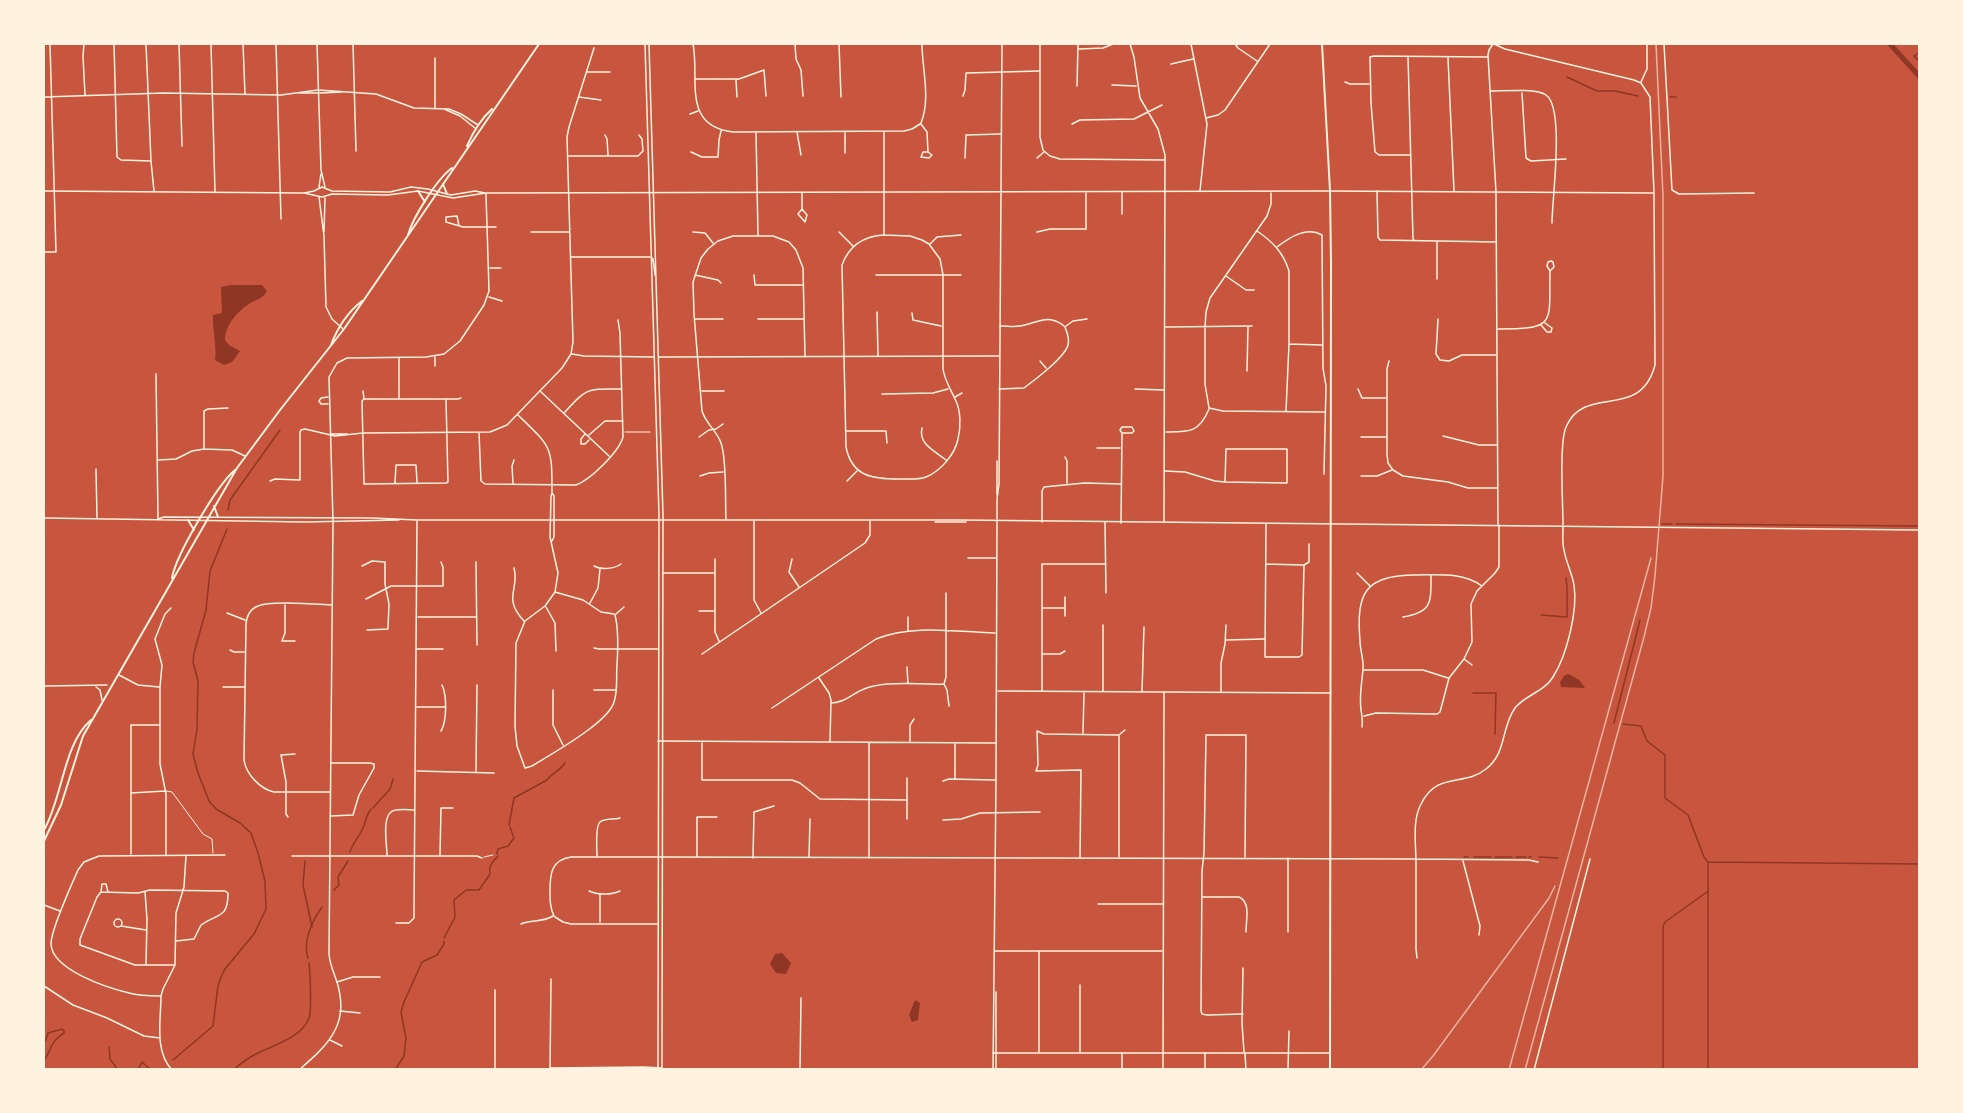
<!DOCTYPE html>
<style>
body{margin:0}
#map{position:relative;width:1963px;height:1113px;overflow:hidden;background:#c8553d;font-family:"Work Sans",sans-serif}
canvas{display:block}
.frame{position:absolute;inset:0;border:45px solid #fff3e0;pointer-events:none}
</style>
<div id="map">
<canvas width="1963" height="1113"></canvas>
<div class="frame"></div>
</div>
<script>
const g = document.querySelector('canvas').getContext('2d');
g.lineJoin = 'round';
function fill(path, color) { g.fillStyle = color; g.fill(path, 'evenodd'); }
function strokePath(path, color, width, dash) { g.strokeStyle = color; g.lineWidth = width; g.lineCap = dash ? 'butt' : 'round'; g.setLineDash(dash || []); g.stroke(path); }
const water = new Path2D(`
 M230,285H262L267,291C264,297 259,299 252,302C239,310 225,324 225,340L229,345L240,351L232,362L224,365L215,360C217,351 213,330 213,319V315L222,313L221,287Z
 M1569,674L1579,680L1585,688L1561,687L1560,682L1565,675Z
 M782,953L791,963L786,974L776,973L770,964L775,954Z
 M915,1000L920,1003L918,1020L912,1022L909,1015Z`);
const stream = new Path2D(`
 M1920,52L1914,56L1920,62
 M1567,77L1597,91H1615L1638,96
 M1670,97H1676
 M228,510L230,500L280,430
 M1662,524H1672
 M1676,524L1920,526
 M1541,615L1567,617V587L1566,578
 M1473,693H1496L1495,734
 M1614,723L1640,620
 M1623,724L1641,726L1647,741L1665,755V798L1688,815L1704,857L1708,862L1920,864
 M373,808L390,789L393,779
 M509,825L514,798L547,780C549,775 559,772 565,763
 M350,852C352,844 359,837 363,828C366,821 366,815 371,809
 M497,854L498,849L508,846L514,838L510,827
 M1464,857H1468
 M1474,857H1491
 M1495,857H1512
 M1516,857H1526
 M1529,857H1531
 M1539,857L1558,858
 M305,861L303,885L312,927
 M484,883L490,874C488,865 493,862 498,856
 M334,890L339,885L338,877L348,861
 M444,938L455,917L454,900L466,890H479L483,884
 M308,958C302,942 313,919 322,907
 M44,1040H46L48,1033L62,1029L64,1031V1033C50,1041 52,1050 44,1060
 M109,1047L110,1059L118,1070
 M173,1060L213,1026L218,986L221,977L225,969L254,934L266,909L265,881L258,853L251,833L240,823L216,809L209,801L198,773L193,754L197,729L198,681L193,662L194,653L206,610L210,571L227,529
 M138,1070L142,1062L151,1070
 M163,1070L164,1069
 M233,1070C240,1064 248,1058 256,1054C273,1045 302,1038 309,1018C312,1010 310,973 309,963
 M395,1070L404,1056L406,1038L401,1012L404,1002L422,962L437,955L444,944V941
 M1663,1070V926L1665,922L1707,892
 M1708,1070V863`);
const river = new Path2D(`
 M1890,44L1920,77`);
const service = new Path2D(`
 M625,432H650
 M166,791L172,792L203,834L212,839L213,853
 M484,857L493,855
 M664,1069L736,1070`);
const minor = new Path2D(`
 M84,44L83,56L85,95
 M114,44L117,157L121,160L151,161
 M146,44L151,161L154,191
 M179,44L182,146
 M211,44L215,192
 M243,44L245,94
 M276,44L281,219
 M353,44L356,151
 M693,44C700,78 681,126 733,132L904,131L912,129L920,124
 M795,44L796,59L801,70L803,96
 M839,44L841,97
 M1040,44V137L1043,150
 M1130,44L1134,57L1140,98L1158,129L1165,155L1164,522
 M1191,44L1207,124L1200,191
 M1235,44L1238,48L1257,61
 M1493,44L1489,50L1488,55L1496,192
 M1664,44L1672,190L1679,194L1754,193
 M1079,49L1103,48L1113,44
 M1408,57L1413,238L1414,241
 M1448,58L1454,191
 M1171,64L1193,59
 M587,72H610
 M695,79H739L764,70L766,96
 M736,80L737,97
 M1345,82L1350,84H1369
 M1641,82L1647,69V44
 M1112,85L1136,86
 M1077,86L1078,44
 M1490,91C1503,91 1536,88 1546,95C1565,108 1552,199 1552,223
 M300,93H318
 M1522,93L1526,158L1531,161L1566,159
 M963,96L965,90L966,73L1039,71
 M44,97L164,93L281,95L318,90
 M579,97L601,100
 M435,108V58
 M690,114L698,111
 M1206,118L1218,115L1225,110L1270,44
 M921,123C931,98 922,69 922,44
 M921,124L927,132L928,152L932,155L929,158L921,157L923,152H928
 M1072,124L1080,120L1134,119L1162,105
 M756,132L758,235
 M797,132L801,155
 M605,135L607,139L608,155
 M1044,151L1050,156L1060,159L1164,160
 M691,152L702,157H718L719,140L721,131
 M845,153V133
 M1410,155H1379L1375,152L1371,103L1370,57L1374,56L1488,57
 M569,156H638L643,151L642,139L639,135
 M965,158L966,135L1001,134
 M1037,158L1044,152
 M1377,191L1378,237L1380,240L1496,242
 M1122,192V214
 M802,193V209L798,214L805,222L807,215L802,209
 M459,226L457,216L446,217V222L463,227H496
 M1257,231C1273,242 1283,252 1289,271V344L1286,411
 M531,232H569
 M693,232L705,233L713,243
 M839,232L853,246
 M1037,232L1050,229H1086V193
 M884,235L910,236L922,240L929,244L940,259L943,275V369C945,381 950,388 955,399C961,410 961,427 958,439C955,454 941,471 926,477C918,480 908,479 899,479C873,479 852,477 846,447L842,265C849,246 864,236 884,235Z
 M884,235V132
 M930,244L937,237L961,235
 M1277,247C1290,237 1307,226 1322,235L1323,368L1326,386L1324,474
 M44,252H56L50,44
 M571,257H650
 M490,268H501
 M695,275L718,280L721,283
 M754,275L755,285H802
 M876,275H961
 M1226,276L1246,290H1254
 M1437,279V242
 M489,297L502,301
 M877,312L878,356
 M912,313L913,320L941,326
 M695,319H723
 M758,319H803
 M1438,319L1436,354L1440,360L1449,361L1462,355H1496
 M1541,325L1547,332H1551L1552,328L1545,323
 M1000,326C1007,326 1014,327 1020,326C1038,323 1048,313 1064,326
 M1066,326L1073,321L1087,319
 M1166,327L1252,326
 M1498,329C1557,329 1549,324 1550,271L1547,266L1548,262L1551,261L1553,262L1554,267L1550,271
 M1289,344L1322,345
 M572,354L584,356L654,357
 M435,357V366
 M659,357L999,356
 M399,358V398
 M1040,361L1046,368
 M1389,361L1387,369V454L1388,463L1393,470L1403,476L1448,482L1468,488H1497
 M1247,371L1248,327
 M156,374L158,518
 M999,389L1024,388C1035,380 1065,357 1068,345C1070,338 1067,333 1065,327
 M1135,389L1164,390
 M1358,389L1362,398H1386
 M363,391L364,399L362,401L364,484L446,483L448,482L446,399
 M540,391L609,456
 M702,391H724
 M882,394L933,393L948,389
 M328,397L321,398L319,401L321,404H328
 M955,397L962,393
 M365,399H458L461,398
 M1209,408L1205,384V327L1206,312L1210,298L1267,216L1271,204V193
 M1209,408L1223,411L1324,412
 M564,413C588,387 586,389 621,389
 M518,415C552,448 552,446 552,493L554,496V537L552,541
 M1122,427H1132L1134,431L1132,433H1122L1120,430Z
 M922,428C918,444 935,451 946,460
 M846,431H886L887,443
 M479,432L481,481L485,484L576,485C590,480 619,452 623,437L620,333L618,320
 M1166,432C1189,432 1199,433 1209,409
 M331,434H347
 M585,434L581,439V444H585L589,440
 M589,435L605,421H623
 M1443,436L1479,445H1497
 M699,437L709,430L716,429L723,424
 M1361,437H1386
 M204,448V411L208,409L228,408
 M1097,448H1120
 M1065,457L1067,461V483
 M158,460L176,459L192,451L204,449L232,450L245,456
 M96,469L97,518
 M1165,471L1185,472L1215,481L1225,482L1287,483V449H1226L1225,482
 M700,476L709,473L723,472
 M1361,476H1377L1392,470
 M270,481L275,479L300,480V432L301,430L305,429L335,436L363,433L490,432L507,425L562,368L571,354L573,342L567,137L569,127L594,48
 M847,481L857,471
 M395,483L396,465H416L417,482
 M513,483L512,466L514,460
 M552,493L551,496L550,537L558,573L555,592L545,606L525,621L516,643L515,726L517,746L525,768L532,766C551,754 608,723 614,702C618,691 616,677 617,665C618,649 619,630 615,615
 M726,519C725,501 727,459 721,443C717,431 706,424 702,411L694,314L693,282L701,258L708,249L718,241L733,236H773L789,242L796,250L803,268L805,357
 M754,521V600L761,613
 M1042,522V491L1044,487L1084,483L1121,484
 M1105,522L1106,593
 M1121,523L1122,433
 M1266,524L1265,657H1299L1302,655L1304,565L1309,562V544
 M968,558H996
 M715,559V632L719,641
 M792,559L789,572L799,587
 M476,562L477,645
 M1266,564L1303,565
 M362,566L372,561L385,562V584L389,604L388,629L367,630
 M594,566C601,570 614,569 621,564
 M514,568C520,589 502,598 524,621
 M663,573H714
 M1357,573L1370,586
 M555,592L583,600L601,612L614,614
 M946,593V677L944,684L947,690L949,706
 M366,599L391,586H443V567L441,562
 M590,603L598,588L600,569
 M285,605V633L282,641H295
 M546,607L555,623L556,651
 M1043,608H1065
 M699,611H714
 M227,613L245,620
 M616,614L624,607
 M1065,616V597
 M418,617H476
 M908,617V631
 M1403,617C1432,612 1431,603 1431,576
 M1226,640L1264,639
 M594,648L599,649H658
 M417,649H443
 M230,650L234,652H244
 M702,654L865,543L870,535V521
 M1043,654H1060L1065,651
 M1464,659L1472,665
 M907,667L908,684
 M1364,670H1423L1448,678
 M119,675L138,685L159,687
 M819,678L829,693L831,700L830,742
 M223,687H244
 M553,690V725L563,745
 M594,690H615
 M1042,691V564H1106
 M1103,691V625
 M1221,691V663L1225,644L1226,625
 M1142,692L1144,627
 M1164,692L1331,693
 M831,703C847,703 857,688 874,686C896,681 922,685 944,684
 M417,707H445
 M772,708L876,639C912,624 957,632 995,633
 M1437,714L1440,712L1449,678L1464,659L1472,642L1471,604L1477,591L1495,573L1499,567V525
 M1364,716L1376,713L1436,714
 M1362,727C1363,719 1362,717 1361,710C1359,696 1362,682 1363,669C1364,660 1360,650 1360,641C1356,593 1365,575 1415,575C1439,575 1462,572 1482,586
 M441,731C447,721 447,695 442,685
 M1083,733L1084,693
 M1120,734L1125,730
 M658,741L996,743
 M910,741V725L914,719
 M702,743V780H792L800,783L820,799L907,800
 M417,771L494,773
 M476,771L477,685
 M955,778V744
 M943,781L949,779L995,780
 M330,792H274C260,789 246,774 244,760L246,625C246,617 250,609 258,606C270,600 315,604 331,605
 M131,793L165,791
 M330,816L353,815L359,795L374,768V764L370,763H331
 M288,817L286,814V782L281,755L295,754
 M907,819V778
 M943,820L961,819L980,813L1040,812
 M131,854V725H159
 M166,854V794L160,764V687L162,665L155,639L165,614L171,608
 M387,855C387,845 382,819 391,812C395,808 409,810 415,810
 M440,855L441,808H453
 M292,856H477L482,858
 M597,856C597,849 595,826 600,822C605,818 614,820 620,818
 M697,857V817H717
 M809,857L810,819
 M1119,857V736
 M753,858L754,812L774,806
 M869,858V743
 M1080,858L1081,770L1036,771L1038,765L1037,731L1044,734L1119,735
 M1416,859L1529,860L1538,862
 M1463,861L1480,926L1479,935
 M589,891C597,895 612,895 620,891
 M101,892L138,893L150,890L225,891L228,893C228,919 218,913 201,925L194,939L176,941
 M108,892L106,884H102L101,892L97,897L80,939V945L135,965H174
 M145,892L147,919L146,965
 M1203,897H1239C1251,902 1246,920 1246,932
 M1098,904H1163
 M44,905L60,911
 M554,916C550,908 550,900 550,891C550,874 551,860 571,857H658
 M555,917L563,922L571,924H658
 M114 923a4 4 0 1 1 8 0a4 4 0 1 1-8 0Z
 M600,922V894
 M396,923H409L414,918V913L417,521
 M521,924C531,919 542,923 553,916
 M121,926L146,930
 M1288,932V858
 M995,951H1162
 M1417,958L1416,949C1416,920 1416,891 1416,862C1416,844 1412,821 1421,804C1437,771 1464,787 1486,769C1507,753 1501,727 1515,708C1525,695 1544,692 1553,677C1567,655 1578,610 1574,585C1572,573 1566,562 1564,550C1562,543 1563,534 1563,527
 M1243,968L1242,1023L1244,1052
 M337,982L353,977H380
 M44,986L73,1005L107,1018L144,1036L160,1038
 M495,990V1070
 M161,996C151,996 139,996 129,993C108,988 52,970 51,944C51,929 71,886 78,870L84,862L99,856L225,855
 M340,1011L360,1013
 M1243,1014L1207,1015L1202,1014L1201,1011L1202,871L1204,853L1206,735H1246L1245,857
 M330,1040L342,1046
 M1039,1052V952
 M1080,1052V985
 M1205,1053V1070
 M550,1068L644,1067L662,1068
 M172,1070C154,1051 161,1020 161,996L163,989L175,965L176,913L184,887L186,856
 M550,1070L551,979
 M800,1070L801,998
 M1122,1070V1053
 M1288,1070L1289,1031
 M1534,1070L1590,859`);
const tertiary = new Path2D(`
 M317,44L321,170L325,187
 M1494,44L1505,49L1634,80L1641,83L1650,97L1654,193L1655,365C1640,422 1585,383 1566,427C1559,444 1563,504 1563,525
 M318,90L376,94L414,108L449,109L461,114L478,125
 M320,93L342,92
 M444,109L460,116L475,128
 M319,187L321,174
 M44,191L304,193L314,191L322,187L332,191L390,192L411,187L428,189L451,195L475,191L485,193
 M304,193L322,197L332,194L388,195L418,191L453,198L486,193L1325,191L1654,193
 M1496,193L1498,524
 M319,197L324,236L326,307L332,319L343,329
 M324,232L325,198
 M997,495V461
 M997,499L999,484L1002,44
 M997,519V500
 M44,686L107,685
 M96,687L100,690L102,700
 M998,691L1164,692L1163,1070
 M658,857L1416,859
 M993,1053H1329
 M1245,1054L1246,1070
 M299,1070C324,1048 348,1028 339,990C337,978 330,968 329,954L333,522L329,377L337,363L347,358L426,357L444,354L460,341L484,305L489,291L486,194`);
const secondary = new Path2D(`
 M645,44L659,515L658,1070
 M649,44L663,515L662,1070
 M651,257L653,259L655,275
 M44,518L305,522L399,520
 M158,519L164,517L372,518L417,520H960L1920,530
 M935,522H966
 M996,992V1070
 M993,1070L996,780L997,521`);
const primary = new Path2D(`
 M467,146C473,132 481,119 492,109
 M443,184L447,194
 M418,191L425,202
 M408,235C413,217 437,179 452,168
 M331,345C337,329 348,312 362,301
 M214,506L218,517
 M188,520L194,530
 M172,578C176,555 217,485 235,470
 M44,830C63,797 63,744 91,720
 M44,841L61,805L83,736L237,468L280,410L344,329L539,44`);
const trunk = new Path2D(`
 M1322,44L1330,191L1331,262L1330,1070`);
const rail = new Path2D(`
 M1421,1070L1433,1056L1549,898L1555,886
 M1509,1070L1651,558
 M1525,1070L1644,637L1651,608L1655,576L1663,476V196L1656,44`);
fill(water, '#8f3625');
strokePath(stream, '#8f3625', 1.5);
strokePath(river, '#8f3625', 5);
strokePath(service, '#fff3e0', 1);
strokePath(minor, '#fff3e0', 1.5);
strokePath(tertiary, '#fff3e0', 1.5);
strokePath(secondary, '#fff3e0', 1.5);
strokePath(primary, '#fff3e0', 2);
strokePath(trunk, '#fff3e0', 2);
strokePath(rail, '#e9b49f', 1.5);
</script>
